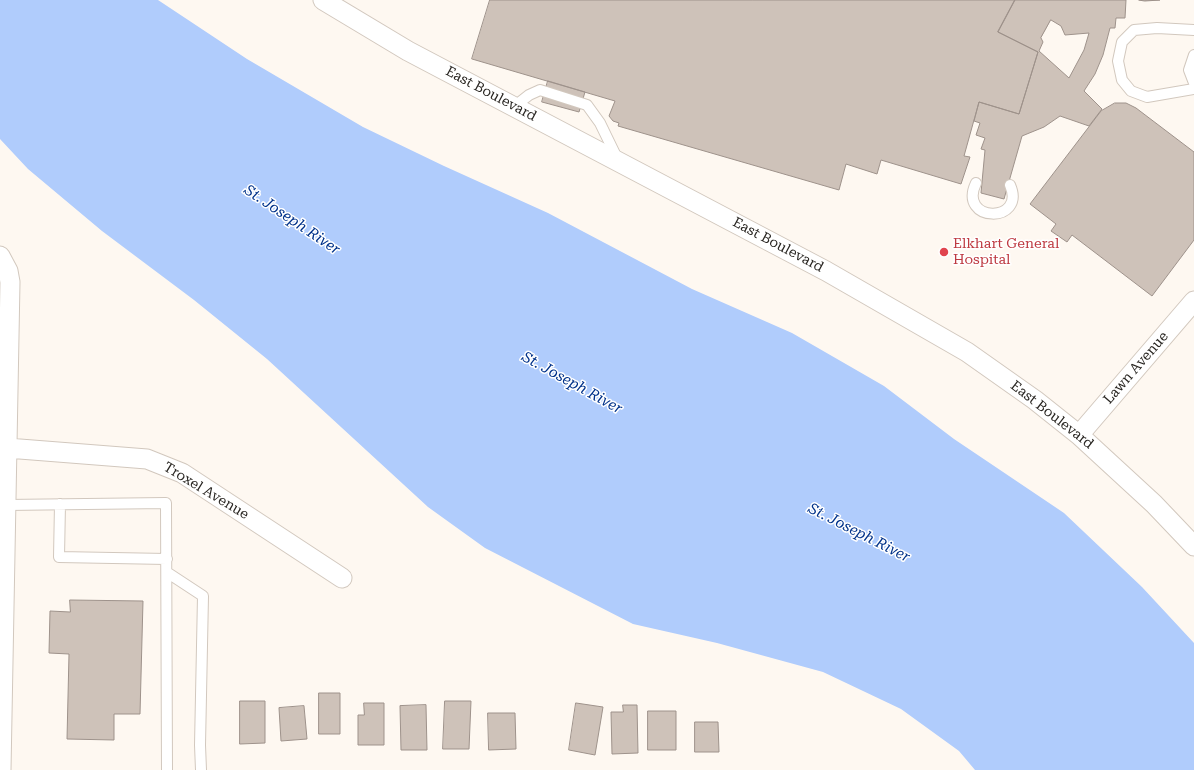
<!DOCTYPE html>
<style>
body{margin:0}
canvas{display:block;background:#fef8f1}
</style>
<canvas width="1194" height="770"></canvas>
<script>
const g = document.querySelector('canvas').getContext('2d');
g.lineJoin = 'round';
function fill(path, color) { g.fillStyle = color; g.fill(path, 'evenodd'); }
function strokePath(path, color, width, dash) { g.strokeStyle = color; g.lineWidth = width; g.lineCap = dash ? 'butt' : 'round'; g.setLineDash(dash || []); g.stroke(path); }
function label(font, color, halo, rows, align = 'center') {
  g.font = font + ' "Roboto Serif",serif'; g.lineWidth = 3; g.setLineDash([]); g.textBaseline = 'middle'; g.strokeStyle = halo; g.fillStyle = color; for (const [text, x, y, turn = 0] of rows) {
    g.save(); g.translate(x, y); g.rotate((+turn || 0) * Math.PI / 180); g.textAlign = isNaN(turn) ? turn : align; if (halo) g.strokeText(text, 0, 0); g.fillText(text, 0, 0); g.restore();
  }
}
const water = new Path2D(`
 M0,0H158L247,59L363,127L444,166L548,213L692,289L792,333L884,386L954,439L1064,513L1142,587L1194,643V770H975L959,751L901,709L823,672L717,643L633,624L485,548L428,507L267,359L194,300L102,231L28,169L0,139Z`);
const building = new Path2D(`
 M490,0H1015L998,32L1038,52L1019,114L979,102L964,156L970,157L961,184L881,160L877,174L846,164L839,190L618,126L619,123L613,121L609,116L615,101L472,59Z
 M1015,0H1126L1125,18H1116L1115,28H1110L1103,55L1095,74L1084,91L1102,109L1089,126L1060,116L1044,127L1022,136L1004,199L981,193L985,150L981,149L985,138L976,135L980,123L974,121L979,102L1019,114L1038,52L998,32ZM1051,20L1061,26L1065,35L1089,33L1084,50L1069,78L1039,51L1043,42L1041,38Z
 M1139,0H1160L1145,1Z
 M548,81L585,92L579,112L542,102Z
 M1115,103H1126L1136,108L1194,152V240L1152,296L1072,235L1067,242L1051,231L1056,224L1030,204L1101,111Z
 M70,600L143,601L140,714H114V740L67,739L69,654L49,653L50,611L70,612Z
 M319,693H340V734H319Z
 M240,701H265V743L240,744Z
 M445,701H471L469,749H443Z
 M364,703H384V745H358V715H364Z
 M576,703L603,707L595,755L569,750Z
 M426,705L427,750H401L400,706Z
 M623,705H637L638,753L612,754L611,712H623Z
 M304,706L307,739L281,741L279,708Z
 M648,711H676V750H648Z
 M488,713H515L516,749L489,750Z
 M695,722H718L719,752H695Z`);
const lane = new Path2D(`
 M1194,30L1157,28L1134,30L1122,42L1118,61L1122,80L1131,91L1147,97L1194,89
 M1194,55L1189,70L1194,83
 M515,106L529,95L540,90L587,105L600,123L617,158
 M976,183C957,223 1027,224 1010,185
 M60,504L59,557L167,559
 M6,505L166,503L167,770
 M168,573L203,596L200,745L201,770`);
const street = new Path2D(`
 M323,0L408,51L826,271L967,352L1035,400L1079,435L1154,504L1194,546
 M0,256L8,271L10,282L1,770
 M1079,435L1194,301
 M7,448L147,459L182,473L342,578`);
const markers = [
 [944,252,5,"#e0444e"]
];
const streetNames = [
 ["East Boulevard",491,94,28],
 ["East Boulevard",778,245,28],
 ["Lawn Avenue",1136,368,-49],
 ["East Boulevard",1052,415,38],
 ["Troxel Avenue",206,491,31]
];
const healthNames = [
 ["Elkhart General",953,244],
 ["Hospital",953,260]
];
const waterNames = [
 ["St. Joseph River",292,220,34],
 ["St. Joseph River",572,383,29],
 ["St. Joseph River",859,533,27]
];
fill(water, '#b0ccfc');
fill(building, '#cec2b9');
strokePath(building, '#9e928b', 1);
strokePath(lane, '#d2c8be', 12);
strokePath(street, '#d2c8be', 21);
strokePath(lane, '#fff', 10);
strokePath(street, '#fff', 19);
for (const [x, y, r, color] of markers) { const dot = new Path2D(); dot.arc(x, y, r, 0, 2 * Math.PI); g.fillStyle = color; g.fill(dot); strokePath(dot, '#fff', 1.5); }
label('14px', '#282521', '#fff', streetNames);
label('14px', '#be3a42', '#fff', healthNames, 'left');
label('italic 15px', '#00328a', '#fff', waterNames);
</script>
